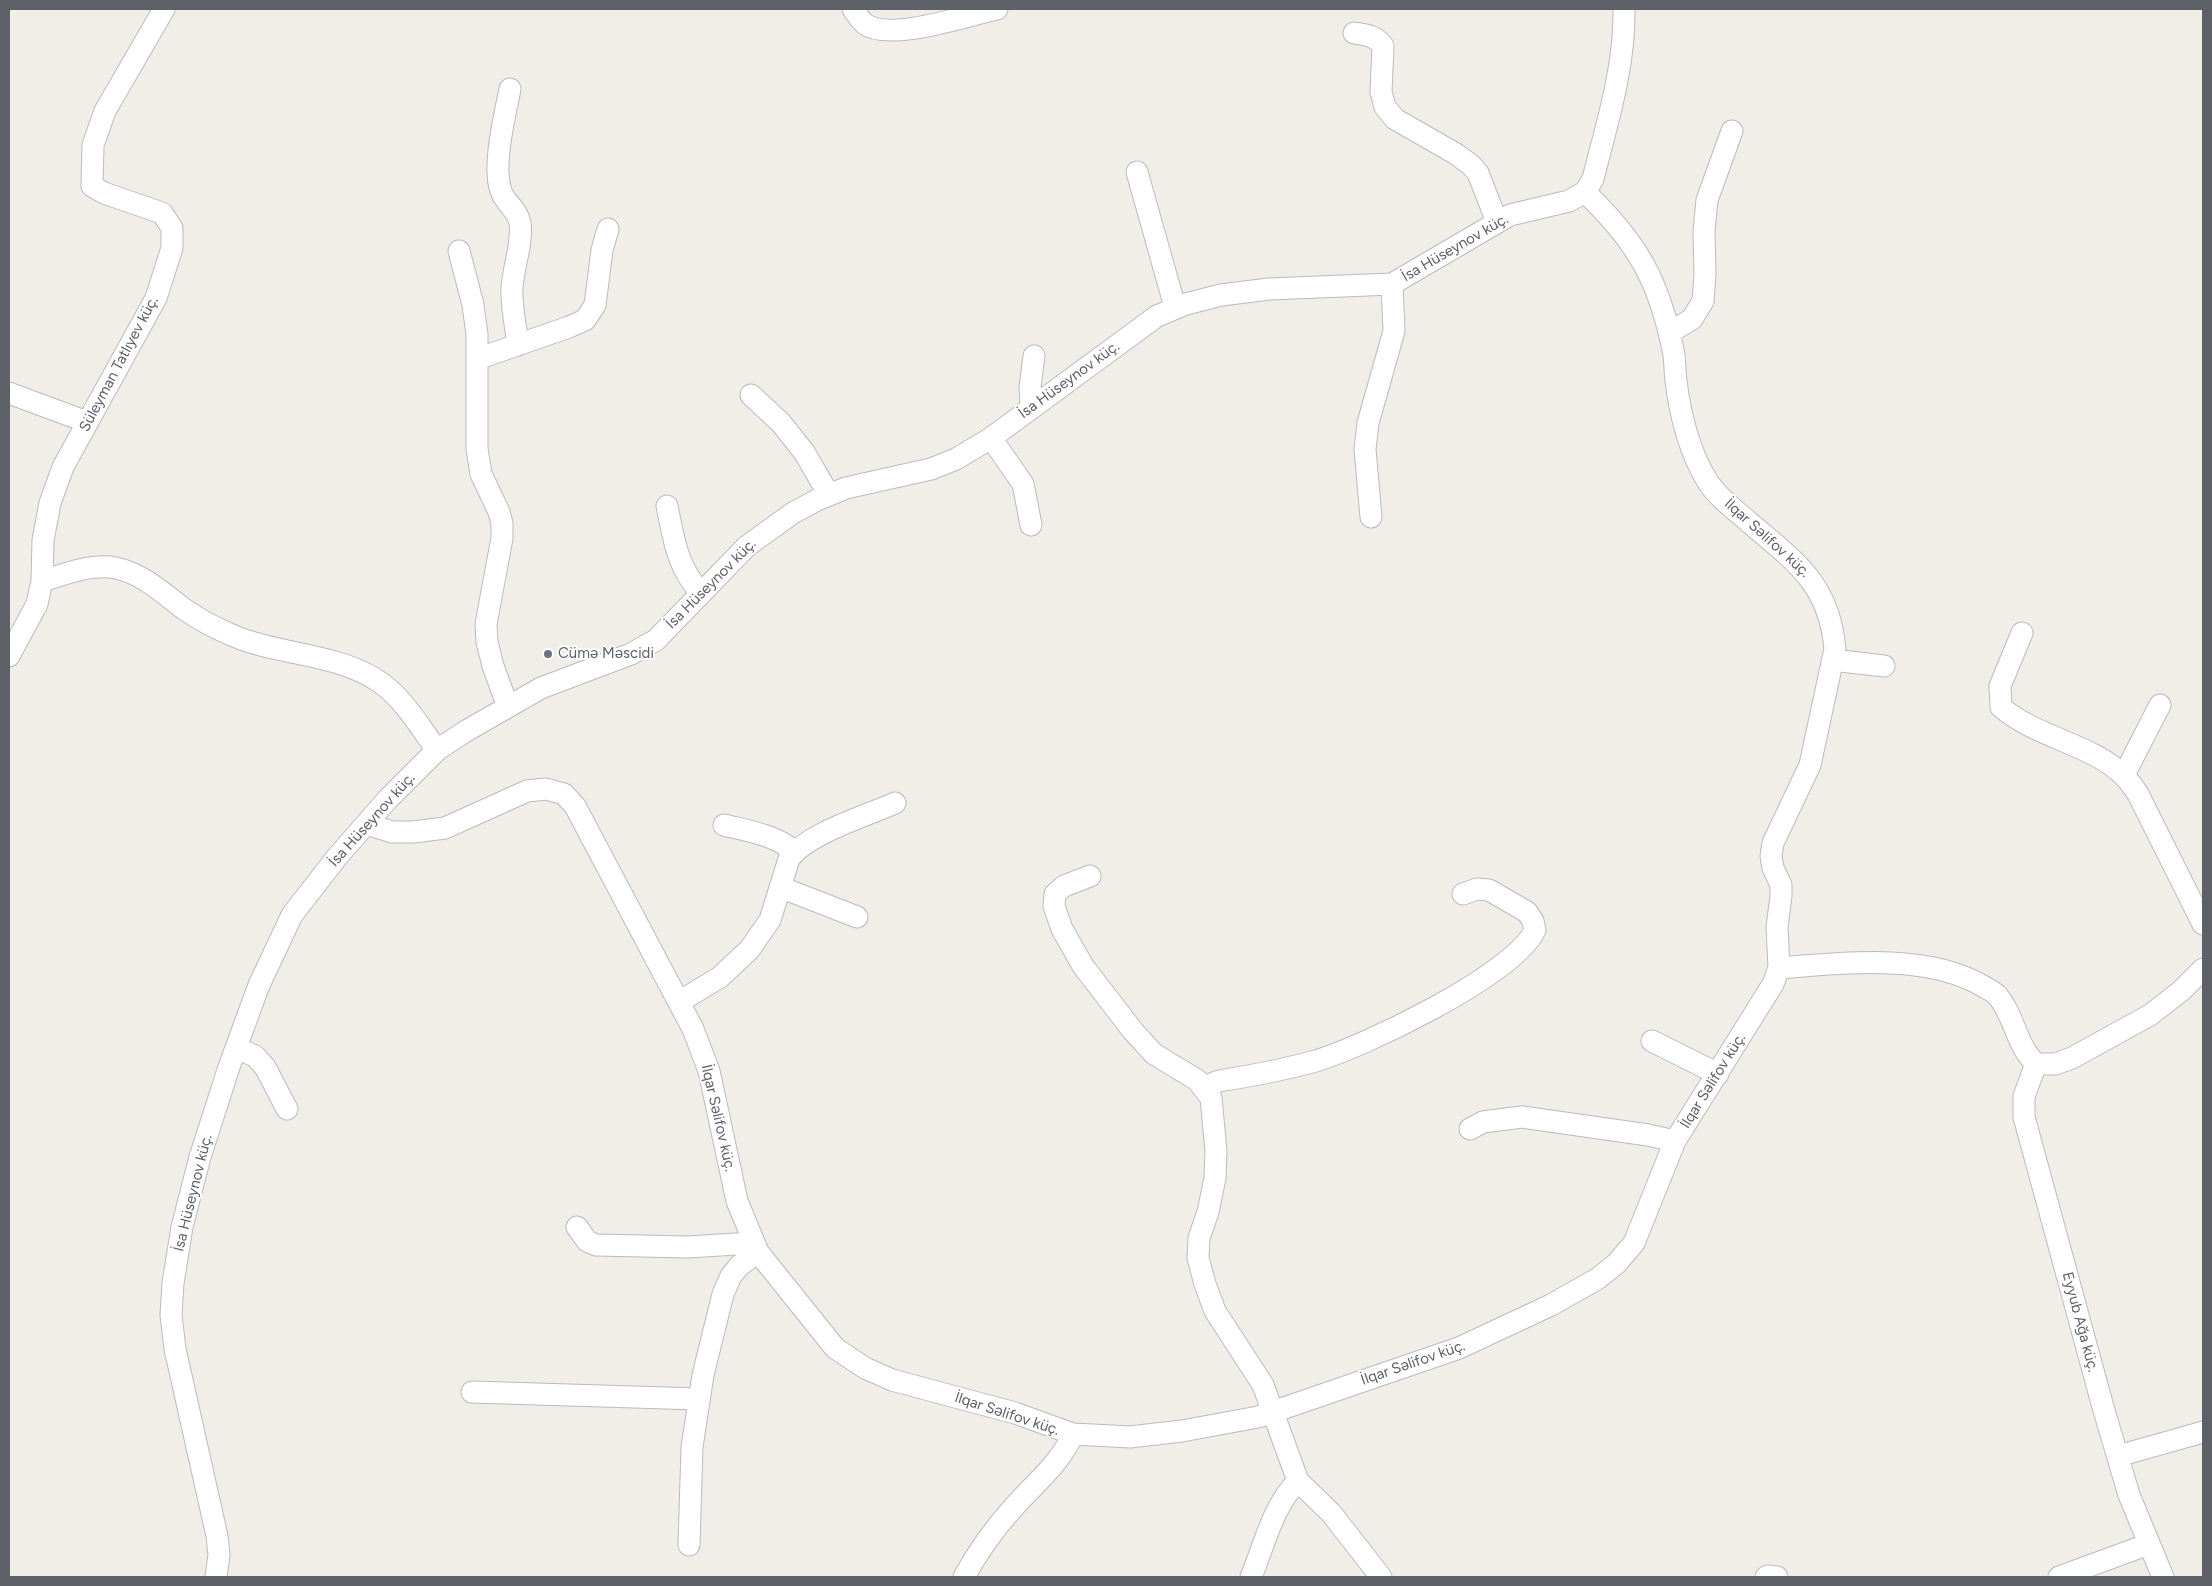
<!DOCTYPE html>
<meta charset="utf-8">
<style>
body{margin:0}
#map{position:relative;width:2212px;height:1586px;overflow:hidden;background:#f0eee6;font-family:Figtree,sans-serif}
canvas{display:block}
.frame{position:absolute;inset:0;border:10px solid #5d6167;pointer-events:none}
</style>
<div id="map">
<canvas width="2212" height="1586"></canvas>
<div class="frame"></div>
</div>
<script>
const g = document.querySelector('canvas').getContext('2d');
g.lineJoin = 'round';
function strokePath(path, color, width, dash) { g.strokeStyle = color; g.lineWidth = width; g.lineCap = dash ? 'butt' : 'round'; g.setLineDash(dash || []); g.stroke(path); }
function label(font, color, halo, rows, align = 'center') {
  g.font = font + ' Figtree,sans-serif'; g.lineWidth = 4; g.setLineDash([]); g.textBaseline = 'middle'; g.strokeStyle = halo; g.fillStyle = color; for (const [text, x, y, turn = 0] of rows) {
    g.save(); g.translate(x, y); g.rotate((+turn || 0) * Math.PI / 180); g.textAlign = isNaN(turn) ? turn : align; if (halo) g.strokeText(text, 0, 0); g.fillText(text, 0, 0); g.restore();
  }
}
const street = new Path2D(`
 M853,9C856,13 860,20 865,24C889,42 968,15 997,9
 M1354,33C1366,35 1375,35 1383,46L1381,92L1385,107L1395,119L1456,154L1471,165L1478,173L1497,222
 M510,89C505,115 492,166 501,191C505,203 518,210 520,223C523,242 513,268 512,288C511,307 516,327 518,345
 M1137,172L1175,307
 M459,251L473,305L477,334V449L481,474L499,512L502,523V538L486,624L487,642L493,666L508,707
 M1669,333L1692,319L1703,301L1705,274L1704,231L1707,200L1732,131
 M477,359L569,327L585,320L595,305L602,250L608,229
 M9,393L87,422
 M751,395L781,423L804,452L829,495
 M1031,408L1030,387L1034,356
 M991,438L1023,484L1031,525
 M667,506C674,540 677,567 701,593
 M1371,517L1365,449L1368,423L1394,331L1392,284
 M42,581C66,574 92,563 116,568C143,574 163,593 184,609C200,620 217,629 234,636C279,655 333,653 375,679C402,695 419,726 437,750
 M2022,633L2000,686L2001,707C2035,737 2094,745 2124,776C2129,781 2134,788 2138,794L2203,924
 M9,656L37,604L42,581L43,540L50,503L63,467L156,298L172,248V228L162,213L104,193L92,186L93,145L105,111L164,9
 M1833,660L1884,666
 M2124,775L2160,705
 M367,824L392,832H413L445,828L527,791L546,789L564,794L575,806L693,1029L709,1071L737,1201L758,1252L835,1348L865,1368L892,1380L1015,1413L1073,1434L1130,1437L1182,1431L1258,1417L1459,1348L1551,1305L1597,1279L1616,1264L1634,1243L1675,1141L1773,984L1779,968L1777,927L1781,896V885L1773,868L1771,856L1773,843L1810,765L1835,649C1829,580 1791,559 1743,517C1731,507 1717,496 1708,482C1690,454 1680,415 1676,381C1675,373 1675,364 1674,355C1660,282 1638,243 1585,192
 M724,825C748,831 775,835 794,851
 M1090,876L1064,886L1055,894L1054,906L1062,929L1083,966L1133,1031L1154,1054L1197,1080L1211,1098L1216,1151L1215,1178L1208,1212L1199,1238L1198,1258L1205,1284L1215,1311L1263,1385L1298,1481L1331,1513L1381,1577
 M780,887L857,917
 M1779,968C1842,963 1925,953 1981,985C1986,988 1993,991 1997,995C2015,1016 2016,1046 2036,1064H2055L2072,1058L2150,1015L2181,991L2203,969
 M679,1002L720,977L749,950L770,920L789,859C806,834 866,816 895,803
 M1652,1041L1718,1074
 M236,1048L255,1056L265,1067L287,1109
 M2036,1064L2024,1096V1117L2103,1407L2129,1495L2163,1577
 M1204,1087L1219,1081C1250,1076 1282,1070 1312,1062C1362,1048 1514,975 1535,930L1533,921L1527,912L1489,890L1477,889L1463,894
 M1470,1129L1483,1122L1522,1117L1648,1135L1675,1141
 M577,1227L587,1241L596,1245L687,1247L753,1243
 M472,1392L698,1399
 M2118,1456L2203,1432
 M689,1545L692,1447L703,1375L723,1294L731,1276L739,1266L758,1252
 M216,1577L219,1555L217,1536L175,1349L171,1315L173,1283L182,1227L200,1157L229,1067L259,985L292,915L337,857L387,800L437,750L466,731L541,688L631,654L656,640L747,546L793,513L817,500L846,488L931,469L956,459L991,438L1157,316L1186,304L1221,295L1269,289L1392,284L1510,215L1569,201L1585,192L1593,179C1607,123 1625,67 1624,9
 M964,1577C977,1553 995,1528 1013,1508C1034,1484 1060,1464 1073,1434
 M1251,1577C1264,1546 1273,1505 1298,1481
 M1766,1577L1768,1576L1777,1577
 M2059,1577L2149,1544`);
const markers = [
 [548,654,5,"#6b7280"]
];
const streetNames = [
 ["İsa Hüseynov küç.",1455,248,-30],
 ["Süleyman Tatlıyev küç.",119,364,-62],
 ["İsa Hüseynov küç.",1069,380,-36],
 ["İlqar Səlifov küç.",1767,538,42],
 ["İsa Hüseynov küç.",711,584,-45],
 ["İsa Hüseynov küç.",372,820,-48],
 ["İlqar Səlifov küç.",1713,1081,-58],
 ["İlqar Səlifov küç.",718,1118,77],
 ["İsa Hüseynov küç.",193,1193,-76],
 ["Eyyub Ağa küç.",2080,1322,75],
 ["İlqar Səlifov küç.",1413,1363,-19],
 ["İlqar Səlifov küç.",1007,1414,18]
];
const worshipNames = [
 ["Cümə Məscidi",558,654]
];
strokePath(street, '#b8bbc0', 23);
strokePath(street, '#fff', 21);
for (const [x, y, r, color] of markers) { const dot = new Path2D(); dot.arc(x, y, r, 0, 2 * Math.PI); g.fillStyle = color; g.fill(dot); strokePath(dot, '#fff', 2); }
label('15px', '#5d6167', '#fff', streetNames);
label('15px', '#5b616d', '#fff', worshipNames, 'left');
</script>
